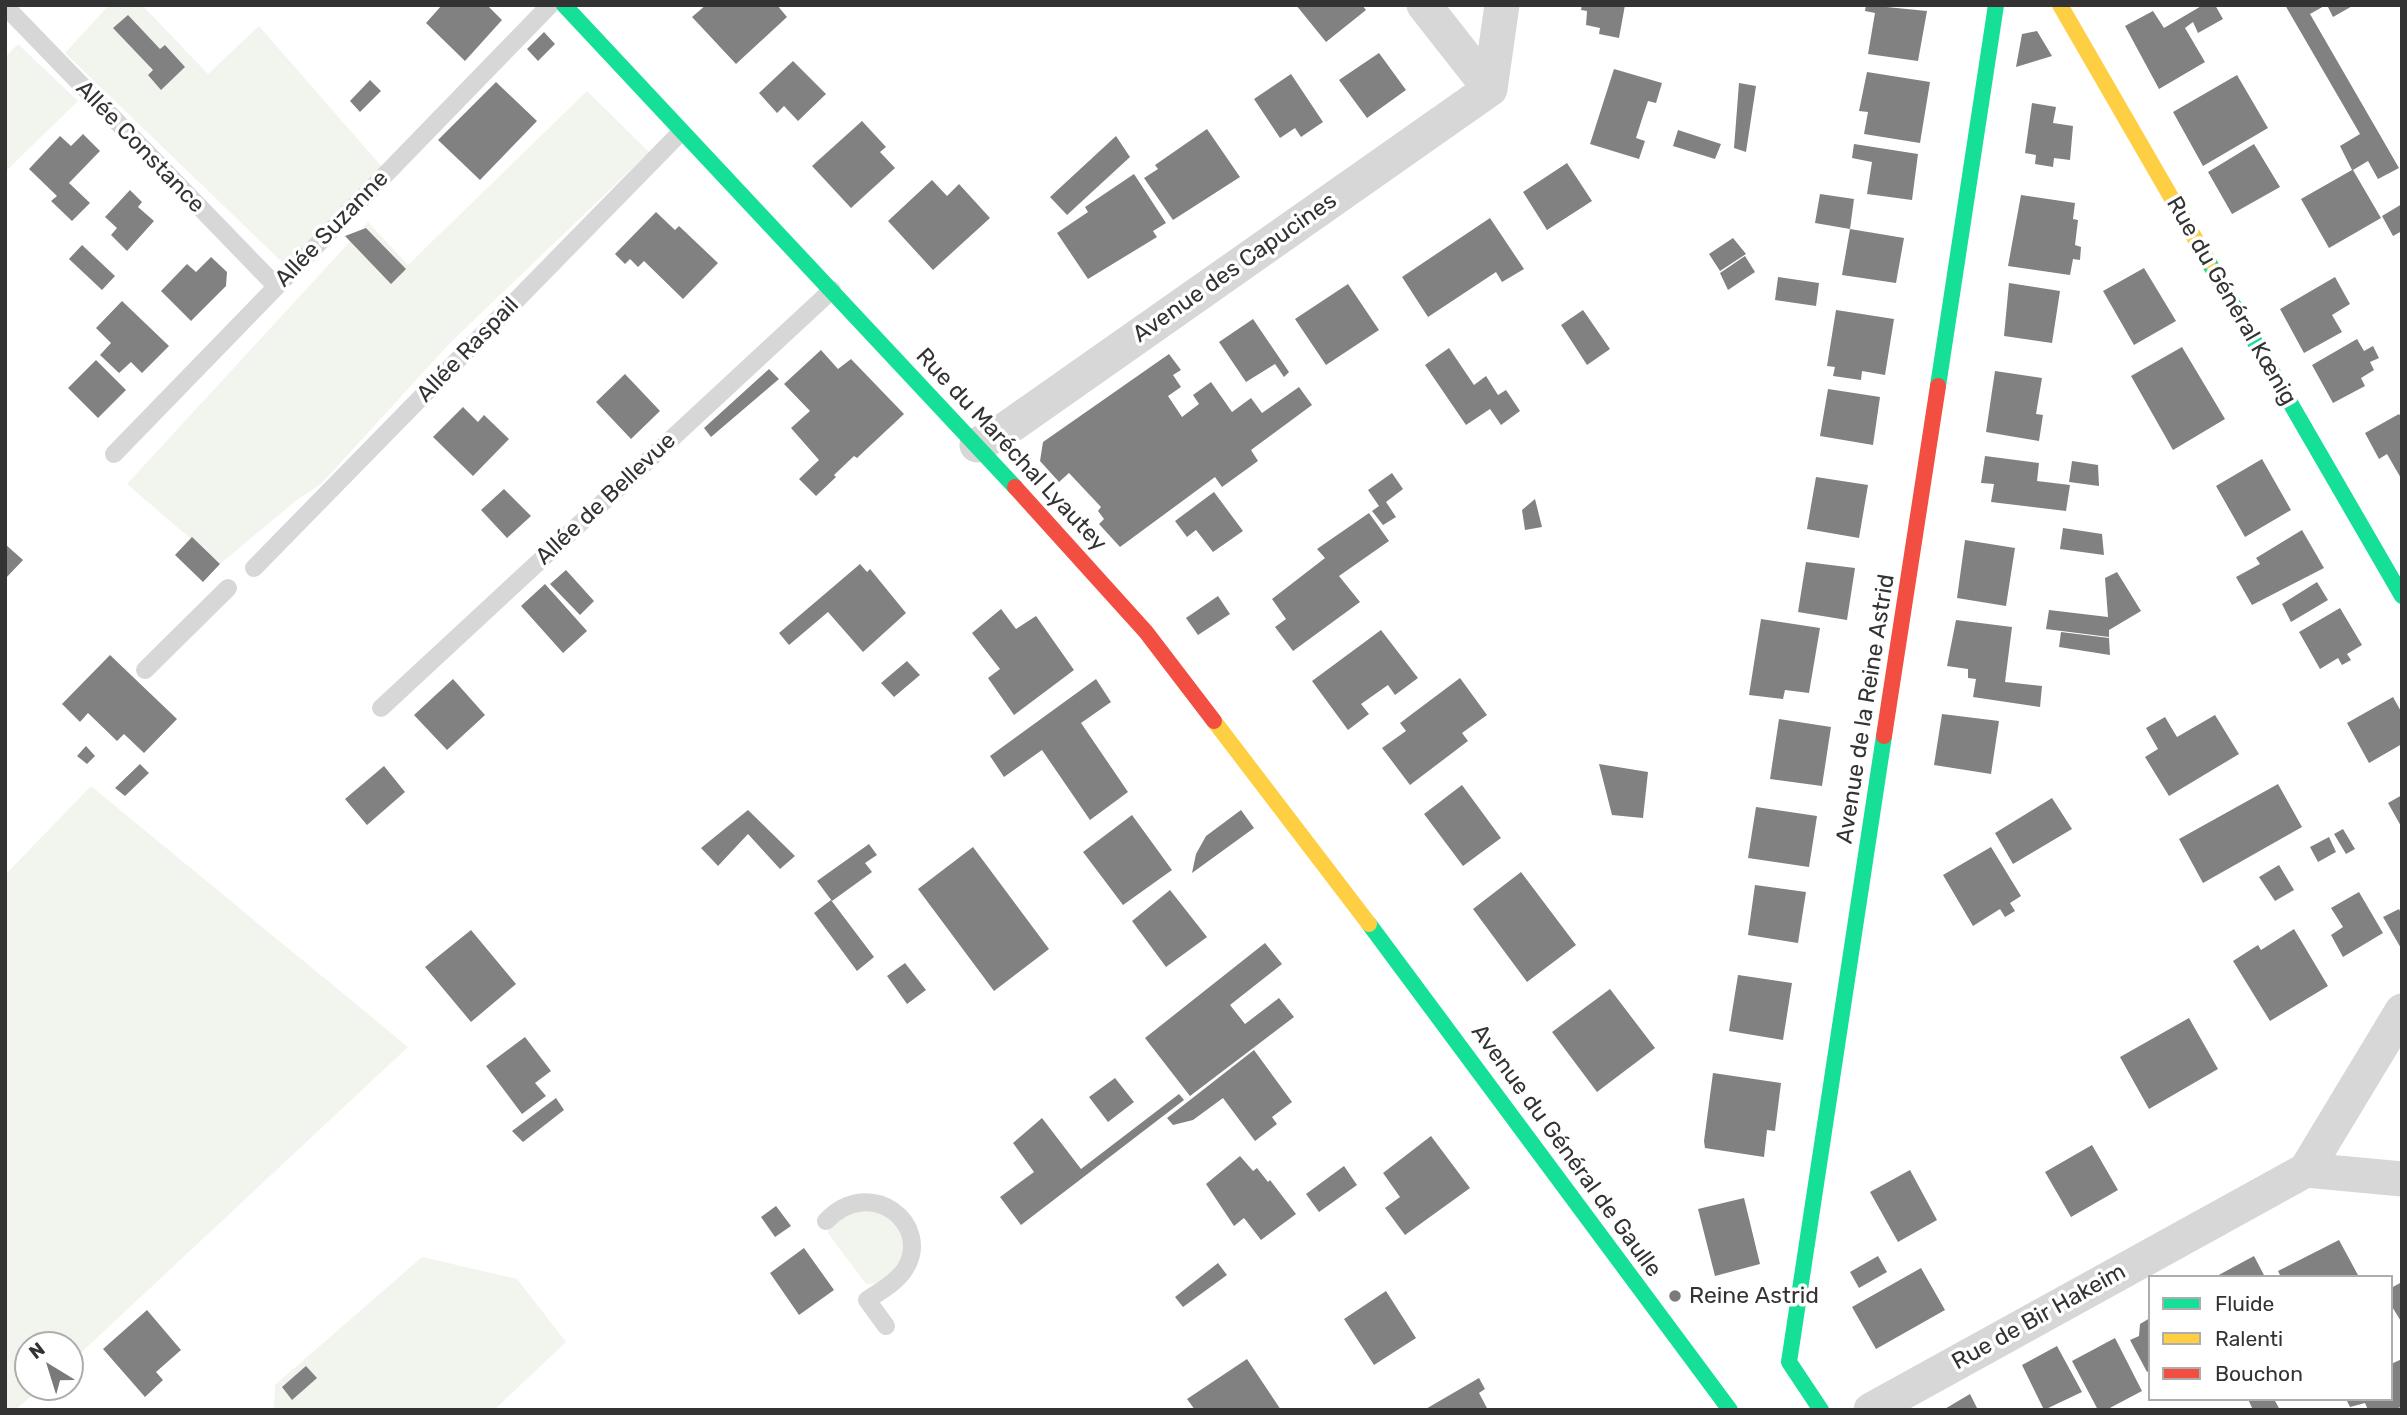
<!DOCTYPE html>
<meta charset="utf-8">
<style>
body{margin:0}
#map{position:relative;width:2407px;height:1415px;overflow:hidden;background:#fff;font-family:Rubik,sans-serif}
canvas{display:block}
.frame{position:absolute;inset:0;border:7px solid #333;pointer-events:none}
.legend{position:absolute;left:2148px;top:1275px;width:245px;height:126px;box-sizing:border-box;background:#fff;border:2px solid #adadad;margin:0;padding:9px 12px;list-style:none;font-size:21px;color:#333}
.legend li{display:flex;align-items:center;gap:14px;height:35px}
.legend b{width:35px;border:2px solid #adadad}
.north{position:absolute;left:14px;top:1331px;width:70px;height:70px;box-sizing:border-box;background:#fff;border:2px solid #adadad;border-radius:50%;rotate:322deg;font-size:19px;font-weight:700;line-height:28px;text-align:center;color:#333}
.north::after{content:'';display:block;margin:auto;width:24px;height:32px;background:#7a7a7a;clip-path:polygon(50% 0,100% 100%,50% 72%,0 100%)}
</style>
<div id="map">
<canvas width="2407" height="1415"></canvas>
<div class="frame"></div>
<ul class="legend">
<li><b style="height:9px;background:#16e098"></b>Fluide</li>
<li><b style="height:9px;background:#ffcf43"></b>Ralenti</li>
<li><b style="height:9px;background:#f24e42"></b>Bouchon</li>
</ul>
<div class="north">N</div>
</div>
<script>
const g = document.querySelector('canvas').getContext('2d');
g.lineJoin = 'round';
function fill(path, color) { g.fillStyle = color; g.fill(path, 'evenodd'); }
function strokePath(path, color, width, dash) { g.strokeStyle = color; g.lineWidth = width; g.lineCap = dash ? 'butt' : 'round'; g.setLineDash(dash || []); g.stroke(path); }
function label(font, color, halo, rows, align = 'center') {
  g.font = font + ' Rubik,sans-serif'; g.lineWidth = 7; g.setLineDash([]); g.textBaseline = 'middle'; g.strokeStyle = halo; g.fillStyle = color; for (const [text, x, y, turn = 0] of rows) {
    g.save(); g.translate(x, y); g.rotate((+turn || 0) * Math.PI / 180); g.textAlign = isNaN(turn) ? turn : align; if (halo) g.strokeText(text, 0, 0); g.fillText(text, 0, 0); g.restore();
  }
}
const green = new Path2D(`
 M109,5H142L208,74L259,26L382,167L285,265L65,53Z
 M18,44L78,101L5,172V57Z
 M587,91L649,152L450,343L321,484L298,499L220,564L127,484L368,222L408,265Z
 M91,786L408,1047L70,1363V1345H28V1387H42L15,1410H5V875Z
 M868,1210C916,1222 914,1262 874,1284H866L828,1233L829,1227L850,1211Z
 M422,1257L517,1279L566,1342L494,1410H274L275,1385Z`);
const building = new Path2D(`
 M442,5H487L502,20L465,61L426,23Z
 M706,5H777L787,17L736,64L692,17Z
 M1296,5H1362L1366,10L1326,42Z
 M1582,5H1625L1619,38L1599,34L1600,28L1586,25L1587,11L1581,10Z
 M1866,5L1927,11L1918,61L1868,54L1875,13L1865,11Z
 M2203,5H2215L2223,19L2198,33L2193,22L2185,28L2205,62L2159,89L2125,26L2153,11L2164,28Z
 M2285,5H2326L2310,14L2399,168L2378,179L2368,161L2353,170L2381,218L2329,248L2301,199L2352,170L2340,146L2360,134Z
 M2327,5H2354L2333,17Z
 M128,15L160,49L165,45L185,67L161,90L148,75L153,70L113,28Z
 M2037,31L2052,56L2016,67L2022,34Z
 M544,32L555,44L538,61L527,49Z
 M1379,53L1406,90L1367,118L1339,80Z
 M793,61L826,94L798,121L784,106L777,113L759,93Z
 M1614,69L1662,83L1656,103L1648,101L1642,119L1636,138L1645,141L1639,159L1590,144Z
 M1867,72L1930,82L1920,143L1864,134L1868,112L1859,111Z
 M1291,74L1323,122L1301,137L1295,128L1280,138L1254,99Z
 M2237,75L2268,128L2203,166L2173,112Z
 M370,80L381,91L360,112L350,101Z
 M496,82L537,121L480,180L438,140Z
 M1739,83L1756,86L1746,152L1734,148Z
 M2032,103L2056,107L2053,123L2073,126L2070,160L2054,158L2053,167L2035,164L2036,155L2025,153Z
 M862,121L886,147L880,152L895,168L851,208L812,166Z
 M1207,129L1240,177L1173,220L1144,178L1158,169L1155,165Z
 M1678,130L1721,144L1715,159L1673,146Z
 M83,134L100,151L69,183L90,203L72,221L51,201L57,196L29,169L60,136L71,146Z
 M1116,136L1130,157L1067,215L1050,197Z
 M1854,144L1918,154L1912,200L1867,194L1872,162L1852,158Z
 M2254,144L2280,187L2232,214L2208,172Z
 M1567,163L1592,201L1547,230L1523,192Z
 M1134,174L1166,223L1153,231L1157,237L1088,279L1057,233L1088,212L1085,207Z
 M932,180L947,196L959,184L990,218L933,270L888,221Z
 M130,190L142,202L138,207L154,221L127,251L111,235L117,228L105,217Z
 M1820,194L1854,199L1850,229L1904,238L1896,283L1842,275L1850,229L1815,223Z
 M2021,195L2075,203L2073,219L2078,220L2075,245L2081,247L2080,260L2073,259L2070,275L2008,266Z
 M2402,204V231L2393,236L2382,216Z
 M656,212L675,230L679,226L718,263L683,299L644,261L638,267L630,259L625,264L615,254Z
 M1490,218L1524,269L1502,282L1496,272L1428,317L1402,277Z
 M366,228L406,269L391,284L345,236Z
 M1733,238L1746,254L1720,271L1709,254Z
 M82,245L115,276L102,290L69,259Z
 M1745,256L1755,272L1728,290L1720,273Z
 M211,257L227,272L226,286L191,321L161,291L187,264L196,272Z
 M2144,268L2176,321L2134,345L2103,291Z
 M1778,277L1819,283L1816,306L1775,300Z
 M2335,277L2350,304L2332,315L2342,332L2304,353L2280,309Z
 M2009,283L2060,291L2052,343L2004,336Z
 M1348,284L1379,330L1326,365L1295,319Z
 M122,301L169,346L142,373L131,362L119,373L100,355L111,343L96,328Z
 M1583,310L1610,349L1587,365L1561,325Z
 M1836,310L1894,319L1885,375L1862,371L1861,380L1833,376L1835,367L1827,366Z
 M1253,319L1289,372L1284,377L1275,364L1246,382L1219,342Z
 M2357,339L2364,351L2373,346L2379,358L2370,362L2374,370L2361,378L2365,386L2333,403L2312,365Z
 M2182,347L2225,419L2173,450L2131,376Z
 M1449,348L1474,385L1486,376L1498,395L1506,390L1520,411L1501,425L1490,409L1466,425L1425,365Z
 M821,350L838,369L851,359L904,414L857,458L854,456L834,475L836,477L816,496L799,479L819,460L791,428L810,411L784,384Z
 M1169,354L1181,370L1173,375L1181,387L1168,396L1182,417L1199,404L1193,395L1211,382L1232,412L1251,398L1262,413L1299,387L1312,405L1251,450L1258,461L1222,487L1215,477L1120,547L1099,524L1104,519L1098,511L1101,507L1069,473L1059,482L1040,461L1043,442Z
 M96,360L126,390L98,418L68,388Z
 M769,369L779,379L711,437L704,428Z
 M1995,371L2042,378L2036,414L2043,415L2039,441L1986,432Z
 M625,374L660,411L631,439L596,402Z
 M1828,389L1880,397L1873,445L1820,436Z
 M463,407L478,422L484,415L509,439L473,476L433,437Z
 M2399,414L2402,418V480L2387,454L2379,459L2365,433Z
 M1985,456L2039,463L2037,481L2070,485L2066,511L1991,502L1994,484L1981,483Z
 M2262,459L2291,510L2245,537L2216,486Z
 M2072,461L2098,465L2099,486L2069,482Z
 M1392,473L1403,489L1386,502L1396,517L1383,525L1372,511L1379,506L1368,490Z
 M1816,477L1868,485L1859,538L1807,529Z
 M504,489L531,516L507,538L481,510Z
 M1214,492L1243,531L1213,552L1196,530L1187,537L1175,521Z
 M1535,499L1542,527L1525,530L1522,510Z
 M1369,513L1389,541L1339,576L1360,602L1293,651L1275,627L1286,619L1272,599L1325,558L1317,549Z
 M2063,528L2102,534L2104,555L2060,549Z
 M2302,530L2324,568L2252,605L2236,577L2260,564L2256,558Z
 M192,537L220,564L203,582L175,555Z
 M1965,540L2015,548L2006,606L1957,598Z
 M5,544L23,560L5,579Z
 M1806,562L1855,568L1847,620L1798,612Z
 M860,564L867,572L870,569L906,613L863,652L828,612L789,645L779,633Z
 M566,570L594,601L580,615L550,584Z
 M2117,572L2141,611L2109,630V637L2046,629L2049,610L2108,617L2105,578Z
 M2317,582L2328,600L2291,622L2282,604Z
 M545,584L587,631L563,653L521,606Z
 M1218,596L1230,614L1198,635L1186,618Z
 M2340,608L2362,645L2347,654L2351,660L2342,665L2338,658L2320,669L2299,632Z
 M1001,609L1016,629L1036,616L1074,670L1014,715L988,678L1000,669L972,633Z
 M1761,619L1820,628L1809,693L1785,690L1783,699L1749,695Z
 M1956,620L2012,627L2005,682L2042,686L2040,707L1973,697L1976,679L1968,678V669L1947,666Z
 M1381,630L1418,678L1395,695L1388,685L1361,704L1369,714L1348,730L1312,681Z
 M2061,632L2109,638L2110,655L2059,647Z
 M110,655L177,719L144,753L124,734L117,741L88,713L80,722L62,704Z
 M907,661L920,675L894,697L881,683Z
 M1460,678L1487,715L1462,733L1468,741L1410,785L1382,748L1406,731L1400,723Z
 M453,679L485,715L447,750L414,715Z
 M1096,679L1111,702L1081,723L1128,792L1090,820L1042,750L1004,777L990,756Z
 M2393,697L2402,713V744L2369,763L2347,723Z
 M1942,714L1999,721L1991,774L1934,765Z
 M2215,715L2239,754L2169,796L2145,757L2158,749L2146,728L2165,717L2177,737Z
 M1779,719L1831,727L1822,786L1770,779Z
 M86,746L95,756L87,764L77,756Z
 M140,764L149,773L125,796L115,788Z
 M1599,764L1648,772L1643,818L1612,815Z
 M384,766L405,792L367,825L345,799Z
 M2278,784L2302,827L2203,883L2179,839Z
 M1462,785L1501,838L1463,866L1424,814Z
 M2402,795V828L2388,803Z
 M2052,798L2072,829L2013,864L1995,833Z
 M1756,807L1817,816L1809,867L1748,858Z
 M748,810L795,856L780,869L748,834L718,866L701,848Z
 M1241,810L1254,828L1192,873L1196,854L1206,836Z
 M1132,815L1172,870L1123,905L1083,852Z
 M2343,829L2355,849L2346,854L2334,834Z
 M2329,837L2336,852L2318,862L2310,847Z
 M869,844L877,855L865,863L872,872L832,901L817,881Z
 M973,847L1049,949L994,991L918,889Z
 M1991,847L2021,896L2010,903L2015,911L2005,917L2000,909L1973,926L1943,875Z
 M2279,865L2294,890L2275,901L2259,877Z
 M1521,872L1576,945L1527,982L1473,909Z
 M1755,885L1806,892L1798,943L1748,935Z
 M1170,890L1207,937L1166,967L1132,921Z
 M2359,892L2383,933L2343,957L2331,935L2343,927L2331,908Z
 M831,900L874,957L857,971L814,913Z
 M2399,909L2402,915V950L2383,917Z
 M2294,929L2328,986L2270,1021L2233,961L2258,945L2261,950Z
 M471,930L516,984L471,1022L425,967Z
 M1265,943L1282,964L1230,1005L1245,1024L1279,998L1294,1017L1190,1096L1145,1038Z
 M905,963L926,990L907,1004L887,976Z
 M1738,975L1792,983L1783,1040L1729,1031Z
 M1610,989L1655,1048L1597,1092L1552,1032Z
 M2189,1018L2218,1069L2149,1109L2120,1057Z
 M525,1037L551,1071L535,1083L546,1096L522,1114L486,1066Z
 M1254,1050L1292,1102L1272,1117L1277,1124L1255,1141L1223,1098L1193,1120L1173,1125L1167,1118Z
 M1713,1073L1781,1083L1775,1131L1767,1130L1764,1157L1705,1148L1704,1141Z
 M1115,1078L1134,1102L1108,1122L1089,1097Z
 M1179,1094L1184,1100L1021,1225L1000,1197L1034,1172L1013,1143L1042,1118L1081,1169Z
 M556,1098L564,1110L523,1142L512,1131Z
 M1431,1136L1470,1188L1405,1235L1385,1208L1400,1197L1383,1173Z
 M2092,1145L2118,1190L2071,1217L2045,1172Z
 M1240,1156L1253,1171L1257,1168L1268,1182L1270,1180L1296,1214L1261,1240L1244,1218L1234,1226L1206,1184Z
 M1344,1166L1357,1185L1319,1212L1306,1194Z
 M1910,1170L1937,1220L1898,1242L1870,1192Z
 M1744,1198L1760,1264L1715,1276L1698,1209Z
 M776,1206L791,1226L775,1237L761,1217Z
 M2339,1240L2359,1277H2281L2278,1271Z
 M804,1248L834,1290L799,1315L770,1273Z
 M1878,1256L1887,1272L1859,1288L1850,1272Z
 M2254,1256L2265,1277H2215Z
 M1218,1263L1227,1275L1183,1307L1175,1297Z
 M1921,1268L1945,1310L1876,1349L1852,1307Z
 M2402,1282V1323L2391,1305V1288Z
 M1386,1291L1416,1338L1374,1365L1344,1319Z
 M147,1310L181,1350L156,1372L163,1380L145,1397L103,1349Z
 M2150,1318V1370L2147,1372L2130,1340L2139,1336L2140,1324Z
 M2115,1338L2142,1391L2106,1410H2098L2072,1361Z
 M2057,1346L2082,1392L2044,1410L2022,1365Z
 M1247,1359L1281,1410H1195L1187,1399Z
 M2402,1359V1406L2395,1410H2368L2365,1403L2350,1407L2346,1399H2391V1364Z
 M306,1366L317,1378L292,1400L282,1387Z
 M1479,1378L1485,1389L1479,1393L1488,1410H1424Z
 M1970,1394L1978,1410H1943Z
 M2248,1399H2274L2280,1410H2253Z`);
const lane = new Path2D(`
 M5,6L276,286
 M114,454L550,5
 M254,568L681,132
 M145,670L228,588
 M381,708L832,290
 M826,1221C871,1174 933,1225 905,1269C897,1282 879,1292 867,1300L886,1326`);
const street = new Path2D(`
 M1424,5L1490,89
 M1490,89L1502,5
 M977,445L1006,429L1490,89
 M2306,1170L2402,1011
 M1871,1410L2306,1170L2402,1179`);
const fast = new Path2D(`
 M564,5L1015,487
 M2208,261L2402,596
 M1938,386L1996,5
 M1369,924L1730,1410
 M1821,1410L1789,1362L1884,736`);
const slow = new Path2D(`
 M2060,5L2208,261
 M1214,721L1369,924`);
const jam = new Path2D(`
 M1015,487L1146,632L1214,721
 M1884,736L1938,386`);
const markers = [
 [1675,1296,7,"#7a7a7a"]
];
const streetNames = [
 ["Allée Constance",140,147,46],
 ["Allée Suzanne",332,229,-46],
 ["Avenue des Capucines",1235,268,-35],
 ["Rue du Général Kœnig",2231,301,60],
 ["Allée Raspail",468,350,-46],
 ["Rue du Maréchal Lyautey",1011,450,47],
 ["Allée de Bellevue",606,499,-43],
 ["Avenue de la Reine Astrid",1866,709,-81],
 ["Avenue du Général de Gaulle",1566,1151,54],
 ["Rue de Bir Hakeim",2039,1317,-29]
];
const poiNames = [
 ["Reine Astrid",1689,1296]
];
fill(green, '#f1f5ed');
fill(building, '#818181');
strokePath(lane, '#d7d7d7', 18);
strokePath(street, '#d7d7d7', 35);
strokePath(fast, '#16e098', 16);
strokePath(slow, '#ffcf43', 16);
strokePath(jam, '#f24e42', 16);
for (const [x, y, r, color] of markers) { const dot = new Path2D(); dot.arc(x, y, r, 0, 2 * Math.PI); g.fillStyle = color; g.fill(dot); strokePath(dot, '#fff', 2.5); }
label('23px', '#333', '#fff', streetNames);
label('23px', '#333', '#fff', poiNames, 'left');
</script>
